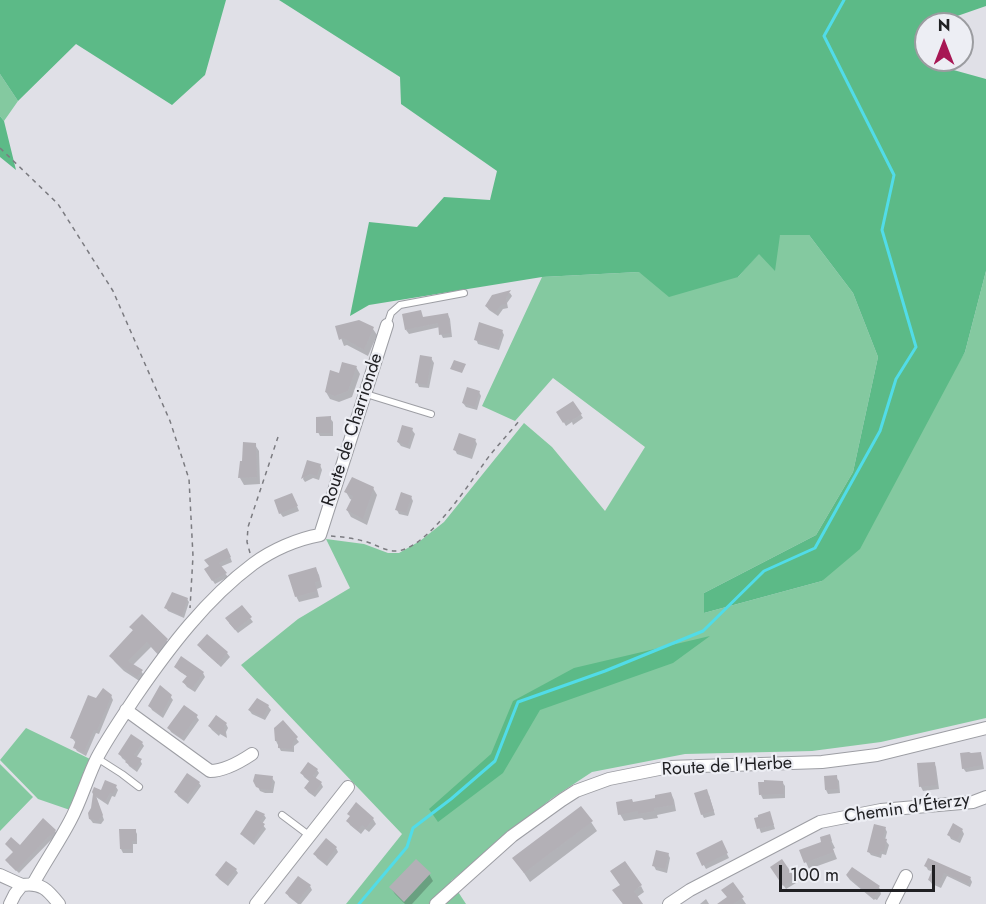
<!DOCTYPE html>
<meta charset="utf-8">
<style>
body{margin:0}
#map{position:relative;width:986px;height:904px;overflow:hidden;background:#e0e0e7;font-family:Jost,sans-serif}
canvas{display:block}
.north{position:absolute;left:914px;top:12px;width:60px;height:60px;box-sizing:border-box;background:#edeef4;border:2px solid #9b9ca0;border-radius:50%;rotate:0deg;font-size:16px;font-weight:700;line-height:24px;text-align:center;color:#202023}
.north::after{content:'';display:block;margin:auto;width:21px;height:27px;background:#a71754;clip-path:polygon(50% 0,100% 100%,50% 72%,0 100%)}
.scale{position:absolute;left:779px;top:865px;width:156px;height:27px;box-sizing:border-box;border:3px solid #202023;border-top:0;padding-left:8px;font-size:18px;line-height:21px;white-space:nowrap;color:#202023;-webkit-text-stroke:4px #edeef4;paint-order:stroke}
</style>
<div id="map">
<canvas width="986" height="904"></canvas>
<div class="north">N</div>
<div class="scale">100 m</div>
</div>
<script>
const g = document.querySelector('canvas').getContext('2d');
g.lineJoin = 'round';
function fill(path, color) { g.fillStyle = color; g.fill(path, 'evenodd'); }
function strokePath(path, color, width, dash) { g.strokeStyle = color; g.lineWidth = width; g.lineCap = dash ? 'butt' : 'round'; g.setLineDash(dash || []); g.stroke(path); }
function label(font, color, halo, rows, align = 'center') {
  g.font = font + ' Jost,sans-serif'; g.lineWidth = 4.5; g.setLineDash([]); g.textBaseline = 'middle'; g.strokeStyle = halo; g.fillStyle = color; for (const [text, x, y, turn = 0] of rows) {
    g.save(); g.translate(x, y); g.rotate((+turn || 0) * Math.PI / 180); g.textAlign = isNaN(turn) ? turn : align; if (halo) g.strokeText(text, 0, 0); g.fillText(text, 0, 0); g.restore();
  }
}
const green = new Path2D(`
 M0,74L18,101L4,121L0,116Z
 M780,235H809L853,293L878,357L853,472L816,535L704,593V613L822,581L965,352L986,271V718L881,742L812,751L685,754L592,772L551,799L451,881L466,904H346L402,834L241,665L298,619L350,588L326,539L364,544L388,553H399L420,541L444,522L524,423L552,447L605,511L645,447L553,378L515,421L482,406L542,277L639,272L738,277L759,253Z
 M26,728L90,759L70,810L38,799L0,760Z
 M0,764L33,797L0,831Z`);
const forest = new Path2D(`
 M0,0H226L205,75L172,105L76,44L18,101L0,74Z
 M279,0H986V6L940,22L939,24H926V51L921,61L986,79V271L965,352L860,549L822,581L704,613V593L816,535L853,472L878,357L853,293L809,235H780L775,271L759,254L738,277L669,297L639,272L542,277L369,305L350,316L369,222L417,227L444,197L490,200L497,171L401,104L400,77Z
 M0,116L4,121L16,170L0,157Z
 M710,636L673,663L540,710L503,773L438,822L429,809L491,754L513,701L574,668Z`);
const shadow = new Path2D(`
 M510,293L512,296L507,303L508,308L503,309L498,316L489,310L486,306L499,294Z
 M420,312L423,318L448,315L450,319L452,337L443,338L441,334L440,327L409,334L406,330Z
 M337,327L373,329L377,335L368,356L347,345L344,346Z
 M502,331L504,335L499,350L478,344L476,339Z
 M431,358L434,363L429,388L419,387L417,382Z
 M356,367L360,374L352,397L339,402L330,399L326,392Z
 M479,392L481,396L477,410L466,407L463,403Z
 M573,403L583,418L573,425L572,422L566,426L558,412Z
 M330,418L333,422V436H320L318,432Z
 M412,430L415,434L410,449L401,446L398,442Z
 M475,440L477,444L472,459L457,454L455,450Z
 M255,445L259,451L260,484L244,485L240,478Z
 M308,462L320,465L322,470L319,480L313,478L305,482L303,479Z
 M373,488L377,495L367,525L351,517L347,510L352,500L350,499L346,492Z
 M411,497L413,501L408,516L399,514L397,510Z
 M294,499L299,511L283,517L280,513Z
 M229,554L232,562L220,567L228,577L215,584L206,570Z
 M316,569L319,575L322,587L317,589L319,597L299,602L296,596Z
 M187,599L189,602L184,618L168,611L166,608Z
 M250,618L253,622L238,633L229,623Z
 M131,627L166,640L170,646L161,658L151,647L133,665L141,671L145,677L141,682L124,671L115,662L111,657L134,632Z
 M208,636L227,653L230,657L221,667L202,650L199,645Z
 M176,667L203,673L205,677L195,692L187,687L184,683L188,677L179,671Z
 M111,696L113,700L99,734L96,733L86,756L77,751L74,747L76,743L72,738L96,700Z
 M170,696L173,700L163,718L152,710L150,706Z
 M268,706L271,710L265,720L252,714L249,710Z
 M196,716L199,720L184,741L171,732L169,728Z
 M283,722L299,742L294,746V752L281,751L276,741Z
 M226,724L228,728L226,732L227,738L220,734L219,736L212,730L209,726Z
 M142,743L144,746L136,758L140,760L142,764L137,772L129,766L127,762L122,758L120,754Z
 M980,753L982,757L984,769L966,772L963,768Z
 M934,763L936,767L939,789L923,791L921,787L918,765Z
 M317,770L319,773L315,779L321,783L323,787L315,797L308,792L306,789L310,782L304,777L302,773Z
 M836,777L839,781L840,793L828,794L826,790Z
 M272,778L275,782L273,793H265L260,791L258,787Z
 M782,782L785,786V798L763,799L761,795Z
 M199,783L201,786L188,804L178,796L176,792Z
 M116,787L118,790L115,797L112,796L108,805L96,797L104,820L101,824L93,823L90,819L95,795Z
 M671,793L674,800L676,811L657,815L658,818L644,820L642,818L624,821L620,814L633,803L657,799Z
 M709,795L715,815L704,818L702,814Z
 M357,805L373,819L376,824L369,832L365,829L361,834L350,825L348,821Z
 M264,815L266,818L262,824L266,829L254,845L244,837L242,834Z
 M771,817L775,829L761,833L756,819Z
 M591,822L597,831L530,882L514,858Z
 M885,828L887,832L885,840L889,845L886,855L882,854L881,858L871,855L868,851Z
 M135,830L137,834V844H133V853H123L121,849V831Z
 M962,830L964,834L960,843L951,839L949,835Z
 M55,831L57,834L54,839L53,838L19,873L9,864L14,853L7,844L20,847Z
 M829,836L835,848L833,849L837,859L809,869L801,851L823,843Z
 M721,842L729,858L706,869L698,854Z
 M336,848L338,852L327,866L317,858L315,854Z
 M668,854L670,858L667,873L656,870L654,866Z
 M782,861L796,883L786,889L772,868Z
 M926,866L970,878L972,882L970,887L947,876L941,888L932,884L929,880L933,872L928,870Z
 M852,869L879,887L881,894L877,900L875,899L874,900L850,880L847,876Z
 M236,870L238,873L228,886L219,879L216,875Z
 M429,874L433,881L412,904H405L395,894L391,888Z
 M310,886L312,890L301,904H298L289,897L287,893Z
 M641,886L644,892L637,897L641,904H623L618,897Z
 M728,898H742L746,904H720Z
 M706,899L709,904H700Z`);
const stream = new Path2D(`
 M359,904L407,847L413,828L451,799L495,761L518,702L605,671L703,631L764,571L815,548L880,431L896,379L916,347L882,230L894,175L824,36L844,0`);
const building = new Path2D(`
 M511,290L506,298L507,304L501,305L495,313L485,306L492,295Z
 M421,310L423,317L448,313L451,333L439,335L438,323L405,330L402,314Z
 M359,320L374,327L364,350L343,338L339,340L335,326Z
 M479,322L503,330L497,347L474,340Z
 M420,355L432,357L427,385L415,383Z
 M454,360L466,364L462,373L450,369Z
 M342,362L357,366L348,391L335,396L325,392L330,370L339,373Z
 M467,387L480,391L475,407L462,403Z
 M573,401L582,414L570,421L568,419L563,423L556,412Z
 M331,416V433H316V417Z
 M402,425L413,428L408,446L397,442Z
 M459,433L476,439L470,456L453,450Z
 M243,442L256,443L257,477L238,478L240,461H242Z
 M307,460L321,464L317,476L310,474L301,479Z
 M352,477L374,487L363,519L346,510L353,496L344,492Z
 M401,492L412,496L406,513L395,510Z
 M292,493L298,506L279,514L274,500Z
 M227,548L231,557L219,563L227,573L212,581L204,569L209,566L204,560Z
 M316,567L320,581L315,582L317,591L295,597L288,575Z
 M172,592L188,598L182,616L164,608Z
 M242,605L252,617L235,630L225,618Z
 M142,614L168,639L157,653L147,642L128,661L143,670L137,677L119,665L109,656L133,630L129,627Z
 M207,634L228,652L218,664L197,645Z
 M181,656L204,672L192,689L182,682L187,676L174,667Z
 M160,685L172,695L161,715L148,706Z
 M103,688L112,695L97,731L94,730L84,752L73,748L76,740L70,738L88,695L96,698Z
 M257,698L269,705L263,717L248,710Z
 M184,705L198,715L181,738L167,728Z
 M216,715L227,723L224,727L226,737L218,731L217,732L208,726Z
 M283,720L298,737L293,742L292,749L278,748V741H275L274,728Z
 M131,734L143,742L134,755L142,759L135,769L125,762L127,760L118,754Z
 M969,752L971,753L981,752L983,765L962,769L960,753Z
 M308,762L318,769L313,776L322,782L313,795L304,788L310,780L300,773Z
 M935,762L937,785L919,787L917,763Z
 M187,773L200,782L186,801L174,792Z
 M255,774L273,776L271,790L261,789L256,787L253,781Z
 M837,775L838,789L825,790L824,776Z
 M105,780L117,785L113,794L110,793L105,802L96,796L103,815L98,821L89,819L88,813L91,808L93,794L92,792L94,787L101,790Z
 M764,780L783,781L784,794L759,795L758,782H764Z
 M707,789L714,811L701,815L694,793Z
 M671,792L674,805L654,808L655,811L638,814V811L618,815L616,802L632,799L633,802L655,798V795Z
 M356,802L374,818L366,828L362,825L358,831L346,821L350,816L347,814Z
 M581,806L593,821L524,873L512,858Z
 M256,810L265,814L260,821L265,824L252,842L240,834Z
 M770,811L774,825L757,829L754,818L758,817V815Z
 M43,818L56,830L52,836L50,835L16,871L5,860L13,852L5,844L11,837L20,845Z
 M953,823L963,829L957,840L947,835Z
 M874,824L886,827L883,838L887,839L884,852L881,851L879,855L867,852Z
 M119,829H136V841H132V849H120Z
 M830,834L832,841L830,842L834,852L804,863L799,850L821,842L820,837Z
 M326,838L337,847L325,863L313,854Z
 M722,840L728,853L702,866L696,853Z
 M656,850L669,853L665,869L652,866Z
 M928,858L971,877L968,884L944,873L939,885L928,880L932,870L924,866Z
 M416,859L431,873L404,902L389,887Z
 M782,859L795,878L783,886L770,867Z
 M226,861L237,869L225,883L215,875Z
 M625,861L642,885L634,891L643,904H623L612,890L620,885L610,871Z
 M852,867L880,886L878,888L880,889L874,897L873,896L872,897L846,875Z
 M298,876L311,885L297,902L285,893Z
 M733,882L744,897L733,904H717L727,897L721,890Z`);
const path = new Path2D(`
 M0,148L58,204L113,291L170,421L189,479L193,556L190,608
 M331,536C342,537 353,538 363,541C374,543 382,550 394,551C426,553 472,479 490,455C500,443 510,432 520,420
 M250,553L247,542L248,527L278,437`);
const lane = new Path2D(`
 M387,325L391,313L400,305L464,293
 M366,394L431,414
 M97,758L122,774L139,787
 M282,815L310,836`);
const street = new Path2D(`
 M126,710L210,771C225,771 240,762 252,754
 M0,875L22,885
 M33,884C45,862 59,842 70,821C81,801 87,778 97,758C108,737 123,716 136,696C169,648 206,599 253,564C272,550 297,539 320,535L387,325
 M10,904L15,894L22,885C41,882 48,890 59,904
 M256,904L348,787
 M436,904L512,836L562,800L576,791L609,779L669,767L822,762L877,755L986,728
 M669,904L690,890L820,822L881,810L973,802L986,797
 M892,904L906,876`);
const streetNames = [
 ["Route de Charrionde",353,430,-72],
 ["Route de l'Herbe",727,767,-3],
 ["Chemin d'Éterzy",907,809,-8]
];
fill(green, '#84c9a0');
fill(forest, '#5cba87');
fill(shadow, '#0003');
strokePath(stream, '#51dce8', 3);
fill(building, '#b3b0b6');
strokePath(lane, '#9d9ea4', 8);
strokePath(street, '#9d9ea4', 14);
strokePath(path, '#7b7b80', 1.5, [4.5, 4.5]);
strokePath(lane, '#fff', 6);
strokePath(street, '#fff', 12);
label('18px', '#202023', '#edeef4', streetNames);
</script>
